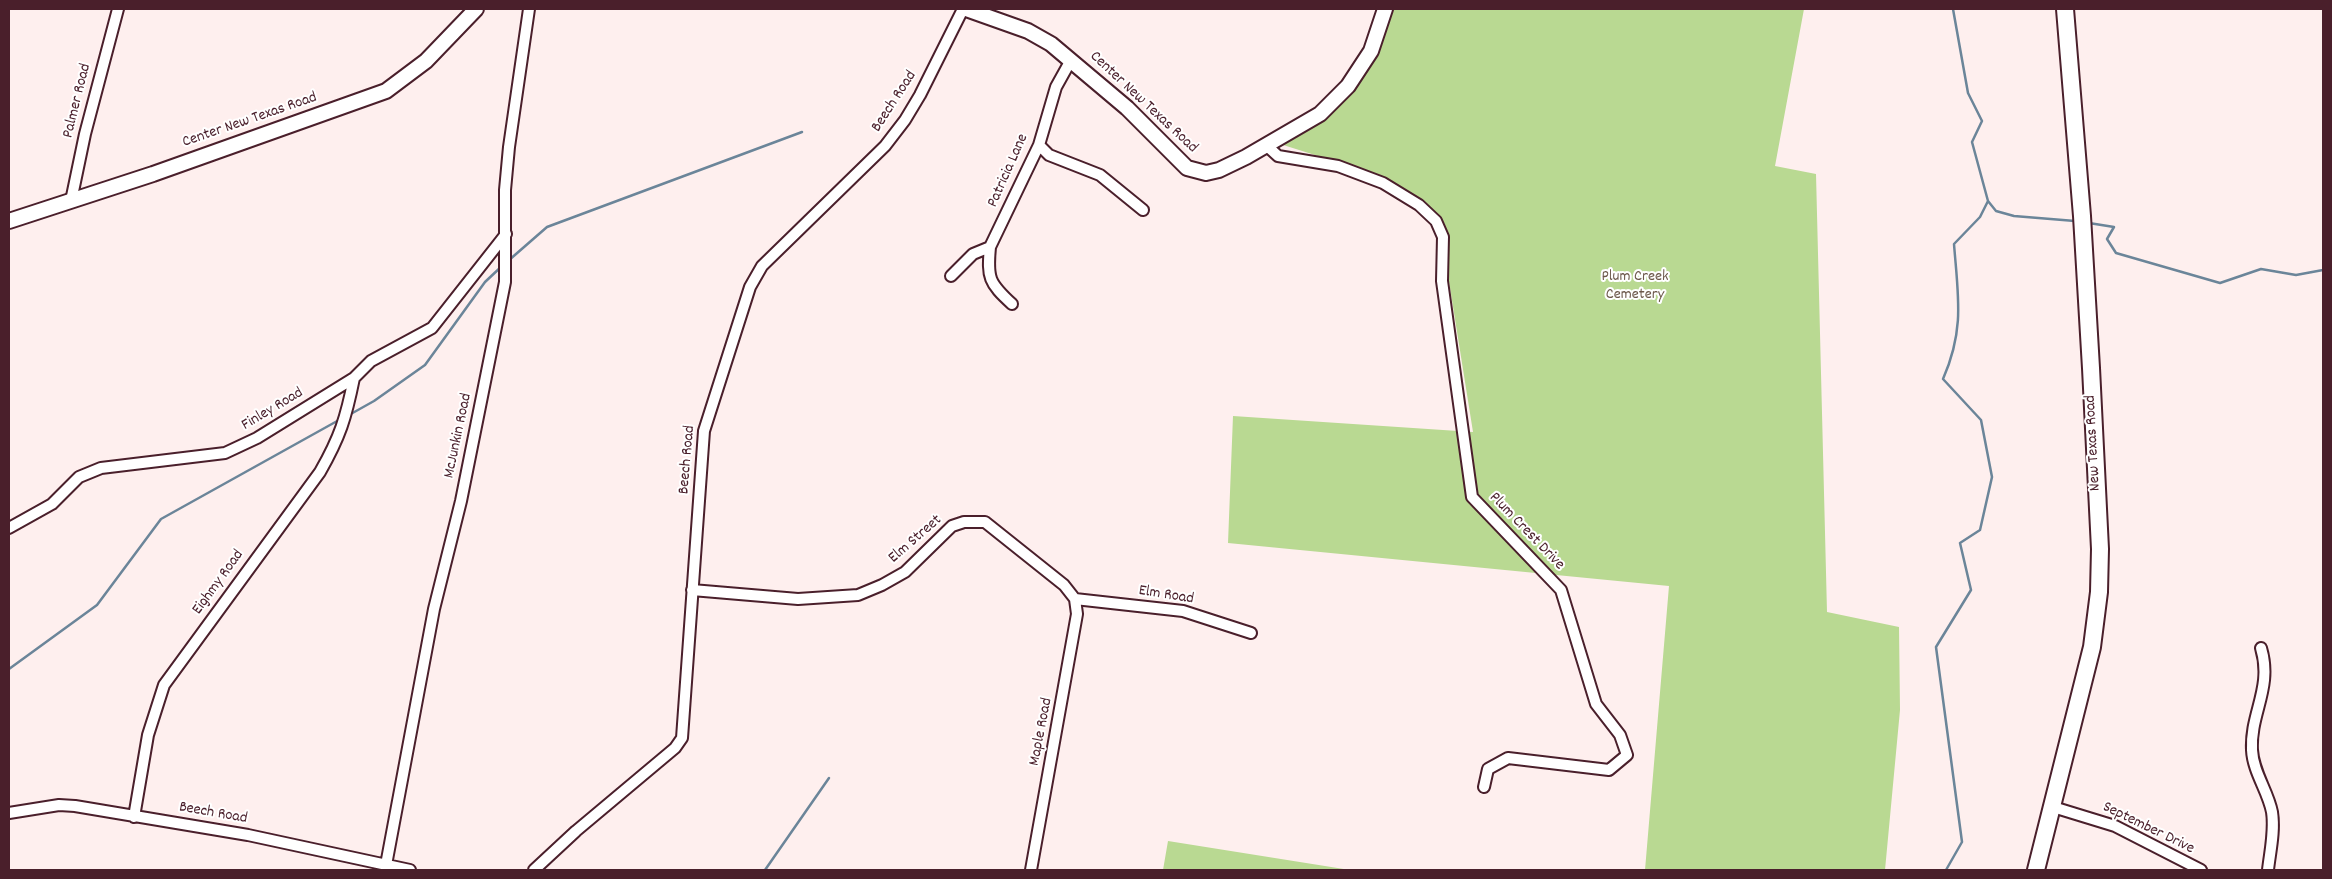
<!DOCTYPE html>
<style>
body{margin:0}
#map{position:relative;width:2332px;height:879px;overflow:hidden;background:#feefee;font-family:Dekko,sans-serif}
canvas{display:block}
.frame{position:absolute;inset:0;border:10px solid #4a1f2b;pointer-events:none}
</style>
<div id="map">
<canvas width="2332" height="879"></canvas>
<div class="frame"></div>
</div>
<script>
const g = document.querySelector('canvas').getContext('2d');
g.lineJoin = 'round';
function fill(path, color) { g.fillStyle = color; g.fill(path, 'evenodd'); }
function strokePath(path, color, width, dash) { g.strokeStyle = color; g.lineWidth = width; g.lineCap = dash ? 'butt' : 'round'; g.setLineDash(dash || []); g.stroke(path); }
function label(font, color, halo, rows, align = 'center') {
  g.font = font + ' Dekko,sans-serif'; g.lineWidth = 4; g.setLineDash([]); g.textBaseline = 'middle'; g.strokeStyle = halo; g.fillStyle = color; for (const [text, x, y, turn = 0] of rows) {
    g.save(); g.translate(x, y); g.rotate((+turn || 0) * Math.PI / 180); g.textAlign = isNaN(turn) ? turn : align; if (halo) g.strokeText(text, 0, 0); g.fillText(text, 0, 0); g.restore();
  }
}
const green = new Path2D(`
 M1392,9H1804L1775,166L1816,174L1827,612L1899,627L1900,710L1885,870H1645L1669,586L1228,543L1233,416L1473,432L1447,269L1443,225L1433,210L1422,200L1383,179L1353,167L1280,144C1292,137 1306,132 1318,124C1356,97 1381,54 1392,9Z
 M1168,841L1350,870H1163Z`);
const stream = new Path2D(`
 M1953,9L1968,93L1982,121L1972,142L1988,201L1996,211L2014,216L2075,221
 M2089,223L2114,227L2107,239L2116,253L2220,283L2261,269L2296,275L2323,270
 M508,261L547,227L802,132
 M349,415L374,401L425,365L485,282L502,266
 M9,669L97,605L161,519L339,420
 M765,870L829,778
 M1946,870L1962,842L1936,647L1971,590L1960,543L1980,530L1992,477L1981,420L1943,379C1965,329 1958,296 1954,244L1980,217L1988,201`);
const street = new Path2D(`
 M1039,145L1049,155L1100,175L1143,210
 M1266,145L1278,156L1338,166L1383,183L1419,205L1436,221L1443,237L1442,281L1472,497L1561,590L1596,704L1620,735L1627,755L1609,770L1508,758L1488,769L1484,787
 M71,201L85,134L118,9
 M990,247C987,278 989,283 1012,304
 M951,276L973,254L990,247L1039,145L1056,87L1071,60
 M9,528L52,504L79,477L101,468L225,453L257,438L354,378L371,361L432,328L506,234
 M692,590L798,599L858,595L882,585L905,572L952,526L964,522H985L1064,585L1075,599L1077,614L1031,870
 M1075,599L1183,611L1251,633
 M2261,648C2273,688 2250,713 2252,750C2253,772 2268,791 2272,812C2275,831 2270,852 2268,870
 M2053,807L2115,826L2201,870
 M9,813L59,805L75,806L248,835L410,870
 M134,817L148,735L164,685L320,472C340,437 346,418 354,378
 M386,865L434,609L461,501L505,282V190L509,147L529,9
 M534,870L576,831L675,748L682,738L704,431L750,287L762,266L885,146L905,120L920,95L963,9`);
const secondary = new Path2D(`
 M966,9L1028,31L1051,44L1127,108L1187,168L1206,173L1219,170L1246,157L1320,114L1348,86L1371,51L1385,9
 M9,221L153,174L386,91L426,61L476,9`);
const primary = new Path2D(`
 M2036,870L2092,647L2099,592L2100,549L2091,368L2082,216L2065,9`);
const streetNames = [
 ["Palmer Road",78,101,-76],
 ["Beech Road",895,102,-57],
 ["Center New Texas Road",1143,103,43],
 ["Center New Texas Road",250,121,-19],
 ["Patricia Lane",1009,171,-66],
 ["Finley Road",273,410,-31],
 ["McJunkin Road",459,436,-78],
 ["New Texas Road",2094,443,-93],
 ["Beech Road",688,460,-85],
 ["Plum Crest Drive",1526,532,46],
 ["Elm Street",916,540,-41],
 ["Eighmy Road",219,583,-54],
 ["Elm Road",1166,596,9],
 ["Maple Road",1042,732,-79],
 ["Beech Road",213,814,10],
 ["September Drive",2148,829,26]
];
const parkNames = [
 ["Plum Creek",1635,278],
 ["Cemetery",1635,296]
];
fill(green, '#b9d992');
strokePath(stream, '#6b8599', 2.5);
strokePath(street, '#4a1f2b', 14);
strokePath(secondary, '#4a1f2b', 18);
strokePath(primary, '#4a1f2b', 20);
strokePath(street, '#fff', 10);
strokePath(secondary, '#fff', 14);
strokePath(primary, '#fff', 16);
label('16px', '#4a1f2b', '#fff', streetNames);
label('16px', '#6b574a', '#fff', parkNames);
</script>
